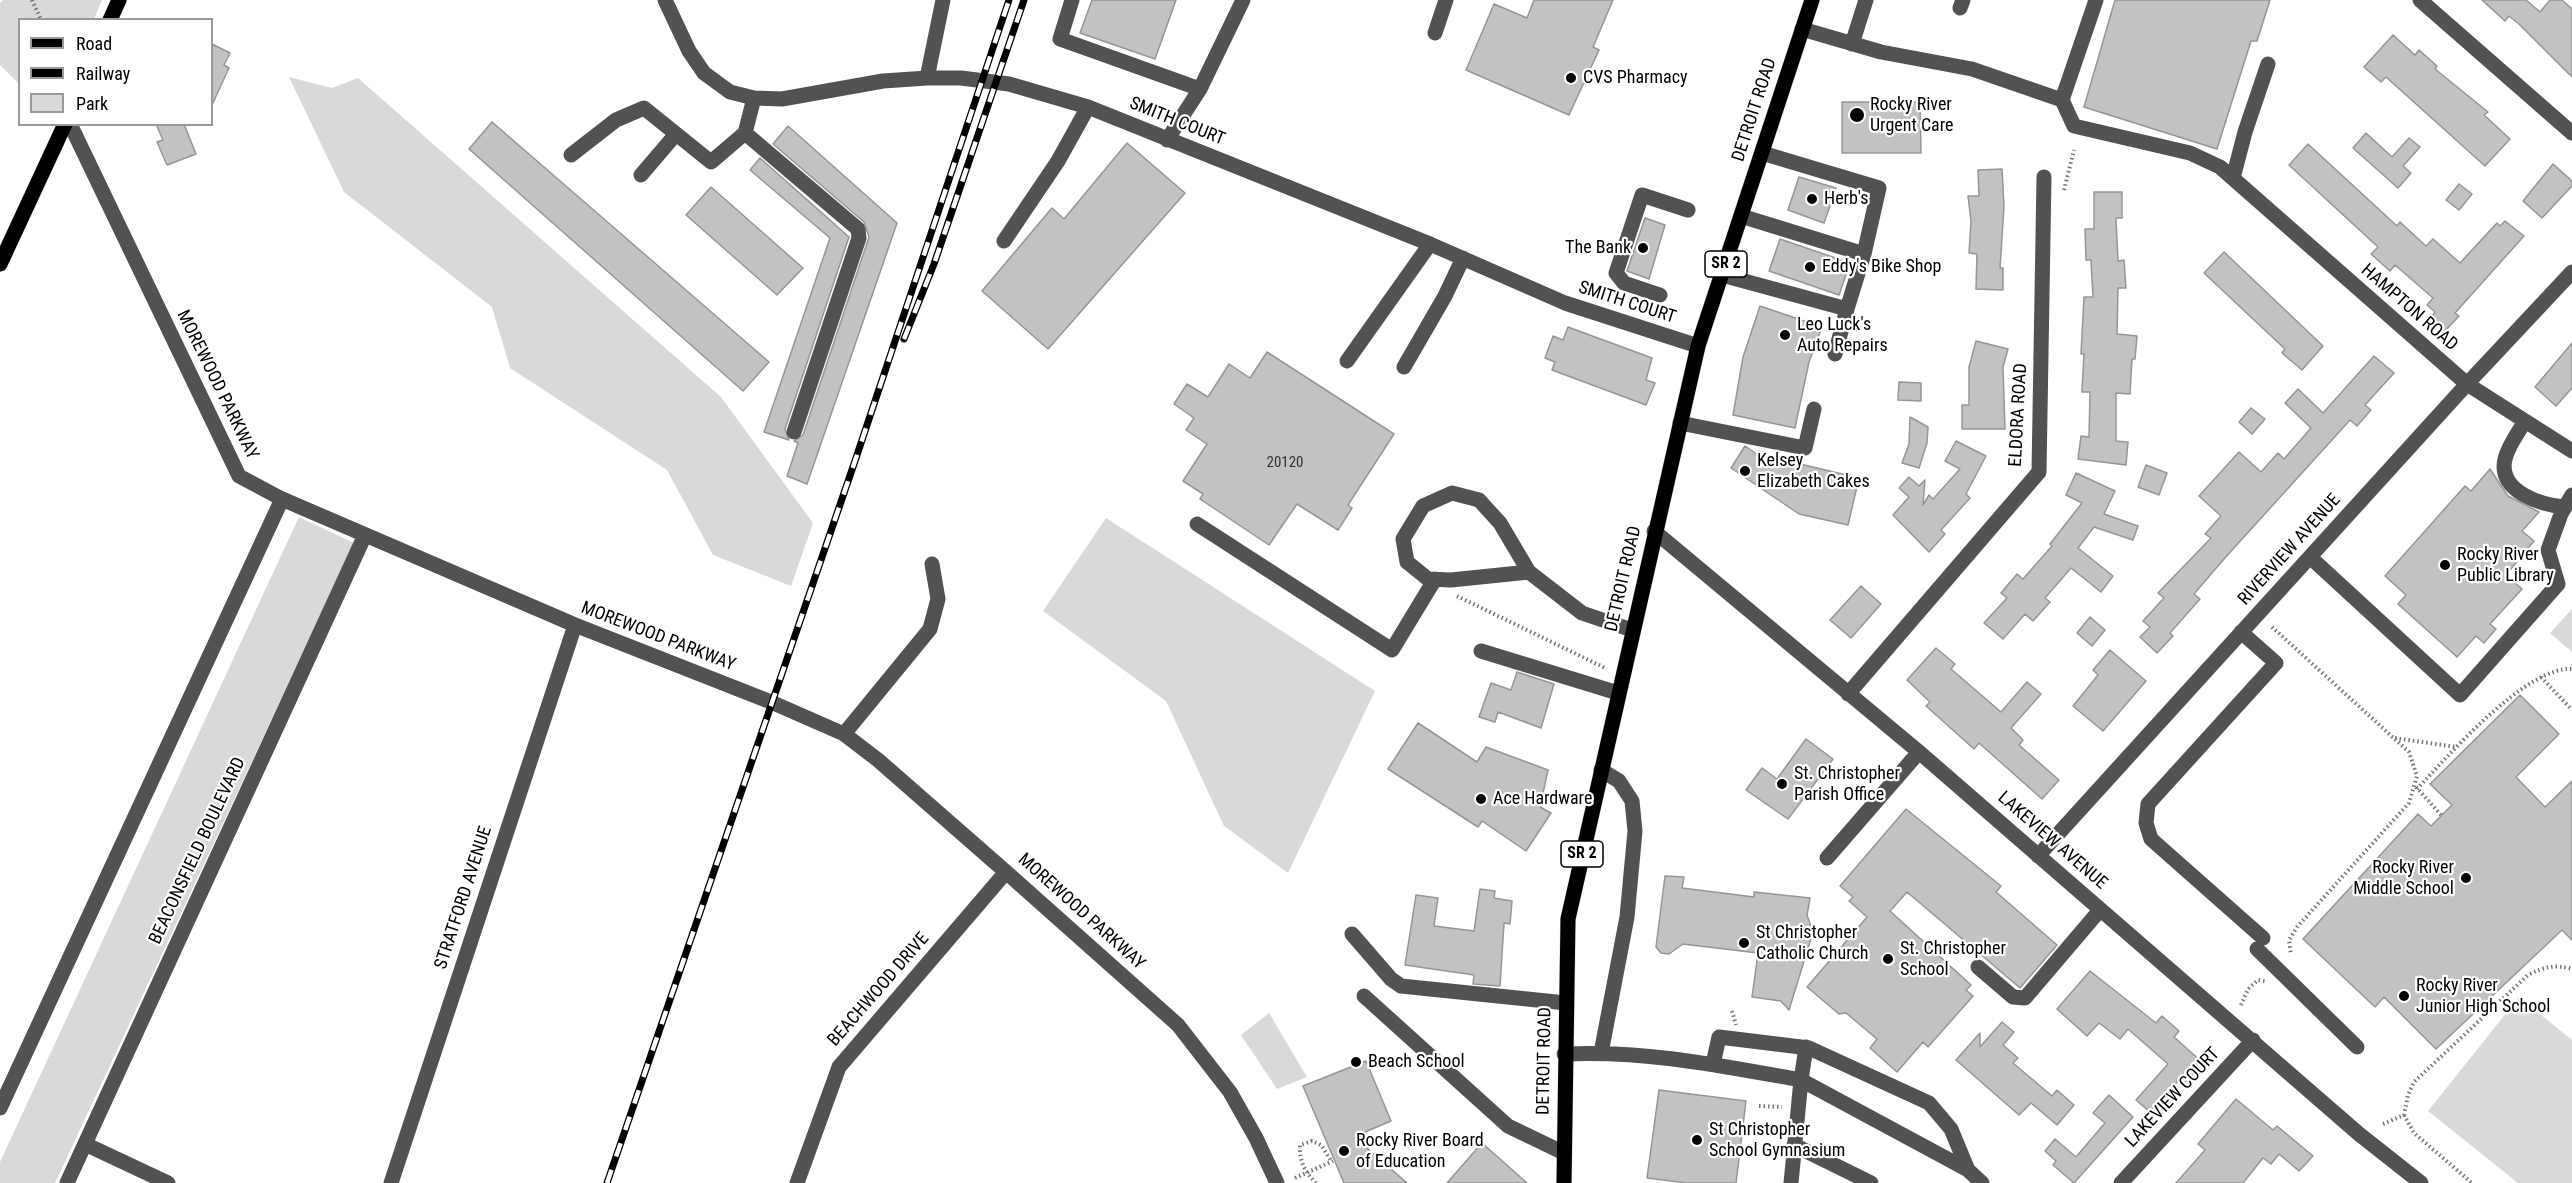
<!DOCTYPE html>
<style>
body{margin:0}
#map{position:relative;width:2572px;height:1183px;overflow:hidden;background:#fff;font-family:"Roboto Condensed",sans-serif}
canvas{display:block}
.legend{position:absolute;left:18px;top:18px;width:195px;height:108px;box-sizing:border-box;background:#fff;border:2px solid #999;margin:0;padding:8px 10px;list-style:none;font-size:18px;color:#000}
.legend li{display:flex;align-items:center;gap:12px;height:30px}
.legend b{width:30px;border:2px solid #999}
</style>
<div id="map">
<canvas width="2572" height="1183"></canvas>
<ul class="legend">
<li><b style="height:8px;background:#000"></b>Road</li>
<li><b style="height:8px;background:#000"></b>Railway</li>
<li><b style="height:16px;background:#d9d9d9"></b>Park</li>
</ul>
</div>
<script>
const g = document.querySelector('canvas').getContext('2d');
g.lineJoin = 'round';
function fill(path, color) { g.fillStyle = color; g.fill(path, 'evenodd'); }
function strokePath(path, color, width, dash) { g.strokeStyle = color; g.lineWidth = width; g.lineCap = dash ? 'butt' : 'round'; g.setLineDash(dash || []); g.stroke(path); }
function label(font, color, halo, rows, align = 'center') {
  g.font = font + ' "Roboto Condensed",sans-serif'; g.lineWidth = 4.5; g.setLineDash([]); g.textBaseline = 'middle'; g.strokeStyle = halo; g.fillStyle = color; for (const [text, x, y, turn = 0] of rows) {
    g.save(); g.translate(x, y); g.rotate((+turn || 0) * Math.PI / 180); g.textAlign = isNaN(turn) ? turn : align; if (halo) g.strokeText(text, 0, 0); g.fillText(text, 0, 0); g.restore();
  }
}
const green = new Path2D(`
 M3,0H102L94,19L20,20L19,84L0,65V3Z
 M289,77L332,88L358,78L721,397L813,523L791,586L713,555L667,470L510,368L492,307L344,192Z
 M299,517L354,543L55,1183H0V1162Z
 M1106,518L1375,691L1288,873L1224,826L1166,701L1043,611Z
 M2572,609V652L2550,633Z
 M2519,997L2572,1040V1183H2518L2428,1111Z
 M1269,1013L1307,1077L1277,1089L1241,1035Z`);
const building = new Path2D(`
 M1092,0H1176L1155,59L1080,33Z
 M1534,0H1613L1593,47L1599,50L1569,115L1466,70L1494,4L1527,18Z
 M2115,0H2270L2257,41H2251L2217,149L2084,107Z
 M2482,0H2526L2540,12L2550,0H2562L2572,9V77L2519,24L2509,16L2505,21Z
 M2393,35L2415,55L2419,50L2437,66L2435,69L2488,112L2484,115L2510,139L2485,166L2386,77L2381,82L2364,67Z
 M212,44L230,53L224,65L229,68L212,105Z
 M1842,102H1920L1921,153H1842Z
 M492,122L769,362L743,391L469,149Z
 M156,124H184L196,154L167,165L157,142L163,140Z
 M788,126L897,223L807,484L787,476L798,443L794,441L803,435L869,237L864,222L773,144Z
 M2366,133L2392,157L2409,138L2420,147L2403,166L2411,173L2398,188L2353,148Z
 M1127,143L1185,193L1048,349L982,291L1052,208L1064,219Z
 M2308,144L2397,226L2400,222L2426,246L2433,239L2460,263L2497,223L2500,226L2505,221L2524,236L2455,313L2459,316L2445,331L2430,318L2435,312L2427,305L2433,298L2395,265L2390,271L2371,254L2378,247L2289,165Z
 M760,158L849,237L785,429L789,440L764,432L830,238L750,170Z
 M2553,164L2572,181V186L2542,218L2523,201Z
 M2002,169L2004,206L2000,268H2003V290L1976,289L1977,254L1969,253L1971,221L1968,196H1979L1978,170Z
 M1799,177L1836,188L1824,223L1788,210Z
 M2459,184L2472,194L2459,210L2446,200Z
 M711,187L803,268L777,295L686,215Z
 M2094,192H2122V218H2116L2118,261L2124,260L2126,288H2118L2117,334L2137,336L2135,359H2132L2130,394L2116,393V441L2128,442L2126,465L2078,459L2081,436L2089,437L2090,392H2082L2084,354H2081L2084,297H2093L2091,260H2086L2085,229H2094Z
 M1645,218L1665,225L1649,279L1627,271Z
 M1780,239L1850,263L1839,295L1769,271Z
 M2224,252L2323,346L2302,370L2282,353L2285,349L2204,273Z
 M1760,306L1822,327L1809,362L1795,428L1733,415L1743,357Z
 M1568,327L1652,358L1646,380L1655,383L1646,405L1552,370L1555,362L1545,358L1553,336L1563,340Z
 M1976,341L2008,349L2003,367L2005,429H1962V405H1969V367Z
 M2572,343V388L2556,406L2535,387Z
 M1267,352L1394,434L1348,505L1352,508L1338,530L1297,504L1269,545L1200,499L1203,494L1183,481L1207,444L1186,430L1194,418L1174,404L1187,384L1208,397L1229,364L1250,378Z
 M2374,356L2394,373L2365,405L2371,410L2357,426L2350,420L2224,559L2194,594L2200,599L2170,633L2173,636L2157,653L2140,637L2150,627L2143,621L2164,598L2158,593L2211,538L2205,534L2221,516L2199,496L2239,452L2261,472L2278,453L2284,459L2311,428L2285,403L2298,389L2323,413Z
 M1899,382L1921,383V401L1898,400Z
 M2251,408L2265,419L2252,434L2239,422Z
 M1910,417L1928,427L1927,443L1919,468L1902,463L1909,444Z
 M1956,441L1986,456L1966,494L1970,498L1941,530L1945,534L1929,552L1893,515L1909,497L1899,488L1909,477L1919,486L1925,480L1923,505L1929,495L1933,499L1960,469L1945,461Z
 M1745,446L1774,466L1779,459L1859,478L1848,525L1799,514L1731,468Z
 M2146,465L2167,473L2159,495L2138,487Z
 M2490,469L2508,496L2539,512L2522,531L2534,541L2506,575L2522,589L2490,624L2496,629L2484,643L2476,636L2457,657L2398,604L2406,595L2385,576L2465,486L2471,491Z
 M2076,473L2115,491L2104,514L2138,526L2133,540L2094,527L2078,548L2113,576L2101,592L2071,568L2045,598L2050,602L2033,621L2025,614L2003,639L1984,623L2007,598L2001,593L2017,574L2023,579L2052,546L2050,544L2082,503L2066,495Z
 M1861,586L1881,604L1851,638L1830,620Z
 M2090,617L2105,630L2092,646L2077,633Z
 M1936,648L1955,664L1951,669L2001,712L2027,682L2041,694L2011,728L2023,740L2019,745L2059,780L2042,799L1979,743L1974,749L1926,706L1930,702L1907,680Z
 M2110,650L2146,681L2103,731L2073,706L2098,675L2093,670Z
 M1517,672L1554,684L1541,728L1498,712L1495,722L1479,717L1491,683L1511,690Z
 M2520,695L2559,734L2516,777L2545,807L2572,781V940L2562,930L2436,1049L2384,997L2375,1007L2303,939L2418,814L2431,826L2452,805L2430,784Z
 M1418,723L1477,762L1486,747L1548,770L1540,807L1551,813L1526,851L1482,821L1478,827L1388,769Z
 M1806,739L1833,759L1788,819L1746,790L1762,768L1777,779Z
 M1906,809L2001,886L1996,892L2057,945L2020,988L1907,892L1890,911L1971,985L1966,990L1973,996L1928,1047L1923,1042L1897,1072L1870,1048L1877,1039L1846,1013L1839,1014L1807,987L1867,917L1849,901L1853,897L1840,886Z
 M1665,876L1684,877L1682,888L1754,897V892L1810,898L1807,915L1813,932L1789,1010L1781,1001L1752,997L1758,953L1683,944L1669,954L1661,953L1656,947Z
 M1480,889L1495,891L1494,898L1512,901L1510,924L1504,923L1500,986L1473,984L1474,975L1405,965L1416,895L1438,898L1434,926L1474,931Z
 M2090,971L2156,1023L2162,1016L2179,1031L2174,1037L2203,1063L2183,1085L2178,1081L2150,1112L2136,1100L2168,1064L2128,1029L2120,1039L2099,1023L2087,1036L2057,1009Z
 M2002,1022L2014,1032L2003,1045L2018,1058L2013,1063L2052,1096L2057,1090L2074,1105L2057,1125L2031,1103L2019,1115L1956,1060L1980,1033V1047Z
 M1366,1061L1391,1121L1365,1132L1371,1144L1367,1148L1407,1183H1344L1303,1086Z
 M1659,1090L1746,1101L1736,1183H1687L1647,1178Z
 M2109,1095L2133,1117L2074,1183L2053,1165L2056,1161L2045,1151L2055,1139L2076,1157L2105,1123L2093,1113Z
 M2236,1099L2273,1130L2277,1126L2313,1156L2299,1171L2279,1154L2271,1164L2263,1158L2243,1183H2176L2205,1150L2198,1144Z
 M1482,1143L1527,1183H1447Z`);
const path = new Path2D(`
 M32,0L41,20
 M2064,190L2074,150
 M1457,596L1605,668
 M2272,627L2409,752L2417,776L2409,803L2297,927L2289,940L2291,955
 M2541,677L2572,710
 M2395,738L2456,747
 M2416,787L2442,816
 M2417,789C2448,756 2526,666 2572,669
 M2241,1005L2248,989L2258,980L2265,981
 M1732,1011L1736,1025
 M1759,1106L1782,1107
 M2404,1115L2414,1133L2472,1183
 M2383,1124L2404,1115L2408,1095L2414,1082L2528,975C2544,967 2554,964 2572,969
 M1295,1178L1333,1161
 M1316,1183C1305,1172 1299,1161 1300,1145L1312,1141L1321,1145L1332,1162`);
const minor = new Path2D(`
 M665,0L689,51L704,73L730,92L754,98L782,99L883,81L927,78H961L1009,84L1088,107L1430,244L1565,303L1698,346
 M1072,0L1060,39L1200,89
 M2420,0L2572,133
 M1960,8L1963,0
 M1802,29L1881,52L1972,69L2062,100L2074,126L2190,153L2220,167L2467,384L2572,451
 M1435,33L1446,0
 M1852,44L1866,0
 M927,78L943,0
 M2062,100L2096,0
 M70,124L239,476L282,499L575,625L771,702L844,734L878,760L1006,872L1178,1025L1230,1092L1256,1138L1277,1183
 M745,133L858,229L859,238L794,432
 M1167,140L1200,89L1243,0
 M1762,153L1879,188L1864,254
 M571,155L616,120L644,108L711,162L745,133L754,98
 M641,175L676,134
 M2233,178L2245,132L2268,64
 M1741,216L1864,254L1847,309
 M1004,241L1058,161L1088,107
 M1722,275L1847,309L1835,354
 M1660,295L1624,283L1616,273L1642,195L1688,210
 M1347,361L1430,244
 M1404,367L1445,296L1463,258
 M2525,421C2518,433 2508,446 2505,459C2497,492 2542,505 2565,507
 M1680,423L1805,448L1814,409
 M1197,524L1392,650L1435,579
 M1654,531L1919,752L2359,1134L2421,1183
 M2310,557L2460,695L2558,584L2548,550L2561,514L2572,495
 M1529,572L1451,580L1428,579L1407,562L1403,539L1423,506L1452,493L1479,500L1500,523L1529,572L1582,613L1632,630
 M2241,632L2276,663L2148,804L2146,823L2151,839L2263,938
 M1481,651L1618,693
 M1848,694L2039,472L2044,177
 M844,734L930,629L938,599L932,564
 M2038,856L2467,384L2572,272
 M1827,858L1919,752
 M1352,934L1391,979L1401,986L1566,1003
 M2257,949L2357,1047
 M1978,967L2013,997L2025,998L2100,910
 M1364,996L1508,1126L1562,1152
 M1601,1053L1627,917L1635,831L1632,801L1619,781L1601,770
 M1564,1054C1645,1050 1722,1066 1801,1080L1806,1047
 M1713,1064L1719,1037L1809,1048L1929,1103L1951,1129L1968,1170
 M0,1108L282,499
 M85,1144L168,1183
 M1794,1145L1871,1183
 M67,1183L365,535
 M391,1183L575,625
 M797,1183L839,1067L1006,872
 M1791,1183L1801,1080L1968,1170L1982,1183
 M2121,1183L2253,1040`);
const major = new Path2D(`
 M110,20L119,0
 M0,264L65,124
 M1564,1183L1568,919L1698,346L1812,0`);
const rail = new Path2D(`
 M904,339L934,264L1024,0
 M607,1183L855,461L1009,0`);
const markers = [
 [1571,78,6,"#000"],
 [1857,115,8,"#000"],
 [1812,199,6,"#000"],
 [1643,248,6,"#000"],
 [1810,267,6,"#000"],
 [1785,335,6,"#000"],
 [1745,471,6,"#000"],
 [2445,565,6,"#000"],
 [1782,784,6,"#000"],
 [1481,799,6,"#000"],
 [2466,878,6,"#000"],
 [1744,943,6,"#000"],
 [1888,959,6,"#000"],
 [2404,996,6,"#000"],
 [1356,1062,6,"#000"],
 [1697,1140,6,"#000"],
 [1344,1151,6,"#000"]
];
const numberNames = [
 ["20120",1285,463]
];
const shields = [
 [1726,264,42],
 [1582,854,42]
];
const shieldNames = [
 ["SR 2",1726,264],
 ["SR 2",1582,854]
];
const poiNames = [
 ["CVS Pharmacy",1583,78],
 ["Rocky River",1870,105],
 ["Urgent Care",1870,126],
 ["Herb's",1824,199],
 ["The Bank",1631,248,"right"],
 ["Eddy's Bike Shop",1822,267],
 ["Leo Luck's",1797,325],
 ["Auto Repairs",1797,346],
 ["Kelsey",1757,461],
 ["Elizabeth Cakes",1757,482],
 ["Rocky River",2457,555],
 ["Public Library",2457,576],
 ["St. Christopher",1794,774],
 ["Parish Office",1794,795],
 ["Ace Hardware",1493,799],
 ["Rocky River",2454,868,"right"],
 ["Middle School",2454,889,"right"],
 ["St Christopher",1756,933],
 ["Catholic Church",1756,954],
 ["St. Christopher",1900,949],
 ["School",1900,970],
 ["Rocky River",2416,986],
 ["Junior High School",2416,1007],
 ["Beach School",1368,1062],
 ["St Christopher",1709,1130],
 ["School Gymnasium",1709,1151],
 ["Rocky River Board",1356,1141],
 ["of Education",1356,1162]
];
const streetNames = [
 ["DETROIT ROAD",1755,110,-72],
 ["SMITH COURT",1177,122,22],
 ["SMITH COURT",1627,303,18],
 ["HAMPTON ROAD",2409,308,41],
 ["MOREWOOD PARKWAY",217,385,64],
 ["ELDORA ROAD",2019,415,-87],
 ["RIVERVIEW AVENUE",2290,550,-48],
 ["DETROIT ROAD",1624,579,-77],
 ["MOREWOOD PARKWAY",658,637,21],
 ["LAKEVIEW AVENUE",2052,841,41],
 ["BEACONSFIELD BOULEVARD",198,851,-65],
 ["STRATFORD AVENUE",464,898,-72],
 ["MOREWOOD PARKWAY",1081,912,42],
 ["BEACHWOOD DRIVE",879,990,-49],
 ["DETROIT ROAD",1545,1061,-89],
 ["LAKEVIEW COURT",2173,1098,-47]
];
fill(green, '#d9d9d9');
fill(building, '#c2c2c2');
strokePath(building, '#969696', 1.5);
strokePath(major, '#dbdbdb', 16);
strokePath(path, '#747474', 4, [1.5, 3]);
strokePath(minor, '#525252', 15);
strokePath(major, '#000', 15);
strokePath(rail, '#000', 7);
strokePath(rail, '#fff', 4.5, [14]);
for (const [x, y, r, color] of markers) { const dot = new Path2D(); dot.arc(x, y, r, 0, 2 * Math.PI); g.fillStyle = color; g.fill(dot); strokePath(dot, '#fff', 2); }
label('15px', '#303030', null, numberNames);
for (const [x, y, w] of shields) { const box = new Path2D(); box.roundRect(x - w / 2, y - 13, w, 26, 4.5); g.fillStyle = '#fff'; g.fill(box); strokePath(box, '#000', 1.5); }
label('bold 16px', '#000', null, shieldNames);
label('18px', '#000', '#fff', poiNames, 'left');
label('18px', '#000', '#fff', streetNames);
</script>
